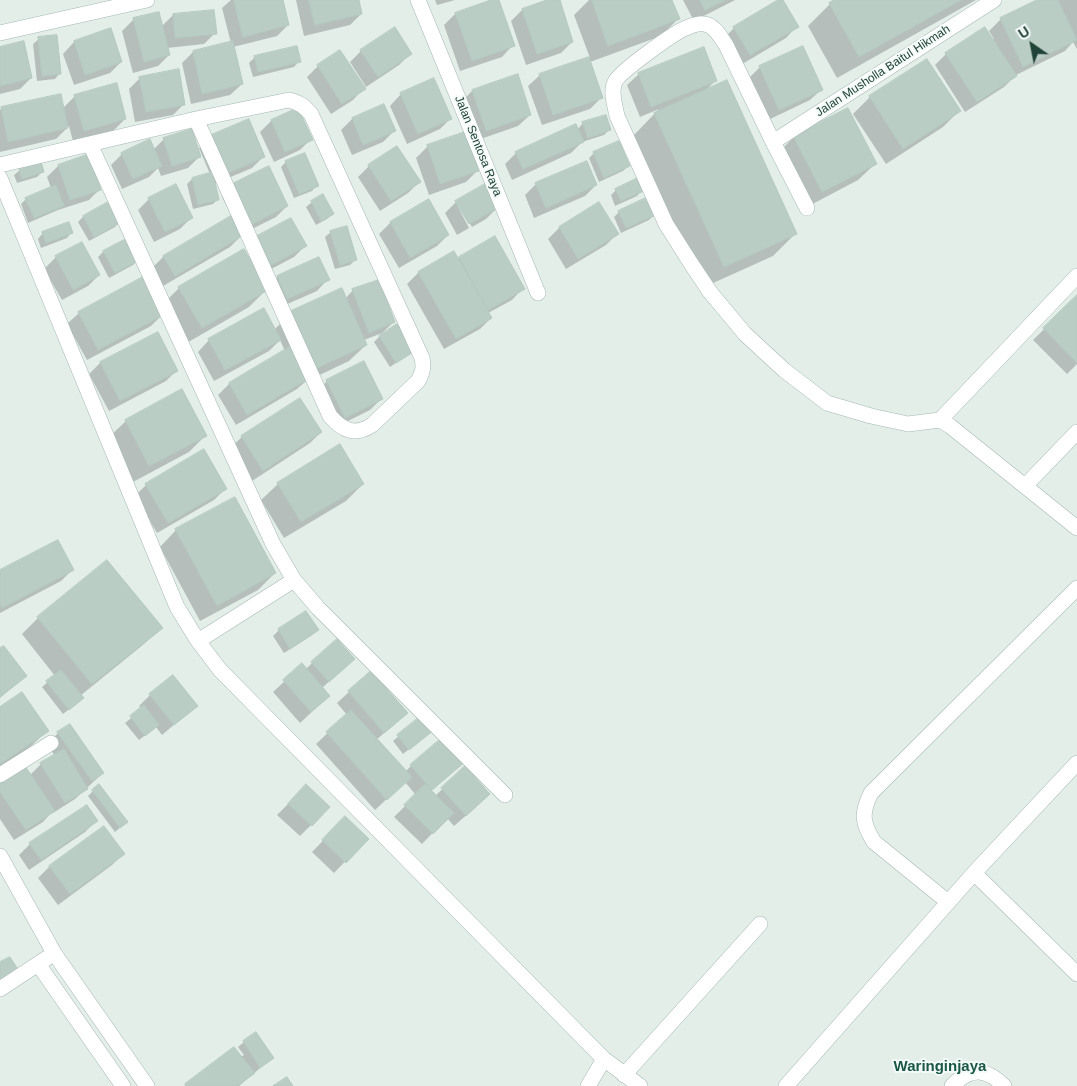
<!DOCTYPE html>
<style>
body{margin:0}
#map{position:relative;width:1077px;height:1086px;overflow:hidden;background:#e3eee9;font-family:Helvetica,sans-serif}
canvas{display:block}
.north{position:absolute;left:1007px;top:20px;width:50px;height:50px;-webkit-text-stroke:4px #f4faf7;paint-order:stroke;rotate:327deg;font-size:14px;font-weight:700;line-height:20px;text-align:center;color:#204238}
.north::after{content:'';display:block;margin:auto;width:18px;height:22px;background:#204238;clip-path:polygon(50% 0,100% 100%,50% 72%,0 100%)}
</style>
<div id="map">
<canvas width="1077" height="1086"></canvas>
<div class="north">U</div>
</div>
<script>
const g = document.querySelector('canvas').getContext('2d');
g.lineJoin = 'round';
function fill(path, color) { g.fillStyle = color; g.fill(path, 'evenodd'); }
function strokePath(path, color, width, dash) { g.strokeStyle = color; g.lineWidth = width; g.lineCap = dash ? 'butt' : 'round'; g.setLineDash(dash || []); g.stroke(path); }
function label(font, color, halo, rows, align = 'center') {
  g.font = font + ' Helvetica,sans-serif'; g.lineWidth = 4; g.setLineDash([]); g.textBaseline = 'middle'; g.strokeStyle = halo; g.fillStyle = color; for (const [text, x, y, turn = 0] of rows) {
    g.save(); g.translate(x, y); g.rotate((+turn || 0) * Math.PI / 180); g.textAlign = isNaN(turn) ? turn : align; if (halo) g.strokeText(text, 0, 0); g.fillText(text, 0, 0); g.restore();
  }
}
const shadow = new Path2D(`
 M231,0H282L288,25L277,36L233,47L242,84L230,95L191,104L182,63L193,52L231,43L222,8Z
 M296,0H358L361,14L350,25L304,36Z
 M435,0H455L437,5Z
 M495,0H497L513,45L502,57L460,71L444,25L455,14Z
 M551,0H558L572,42L561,53L526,65L511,21L522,10Z
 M589,0H671L678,19L661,36L590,62L601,98L590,109L542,125L528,86L540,75L590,58L574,15Z
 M683,0H735L694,21Z
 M780,0L797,26L786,38L739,66L723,39L734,28Z
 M836,0H976L837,78L808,26L830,4Z
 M1040,0H1077V49L1073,42L1065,51L1016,75L1004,87L965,112L935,65L946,54L994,39L989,31L1001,19Z
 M158,13L161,27L173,15L215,33L204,44L167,48L169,55L158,66L133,73L122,31L133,20Z
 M110,30L121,62L110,73L74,85L63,54L74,42Z
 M39,39L60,73L55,79L37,81L33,44Z
 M0,48L31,78L20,89L0,94Z
 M361,51L410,54L399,65L366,87L350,62Z
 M254,58L299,61L294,67L253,77L249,63Z
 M927,61L959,111L943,127L886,164L853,114L870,97Z
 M318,66L364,88L353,100L331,114L307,77Z
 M760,67L822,89L810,100L768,120L749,78Z
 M639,74L716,80L706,90L795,234L773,256L702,288L633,136L659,109L640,117L627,85Z
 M140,78L184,104L173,115L135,122L129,89Z
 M472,91L530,115L518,126L475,141L461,102Z
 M401,94L451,118L440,129L407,144L390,106Z
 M75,96L125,119L114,130L73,141L69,126L56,139L0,152V110L2,108H63Z
 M298,110L311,139L300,150L274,162L260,132L271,121Z
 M352,119L394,131L383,142L352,155L341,130Z
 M583,123L610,129L604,135L582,142L571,153L512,180L505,164L516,153L577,130Z
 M464,134L477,171L466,182L429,195L416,158L427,147Z
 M210,137L263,157L252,168L214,184L218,199L213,204L193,209L187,184L192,179L210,174L199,148Z
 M794,137L875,164L858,180L805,208L777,154Z
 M164,139L199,157L188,168L161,176L158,168L149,177L122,189L111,165L122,154L153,150Z
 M594,153L628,166L623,171L599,182L589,158Z
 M286,162L317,185L312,191L294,198L281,167Z
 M58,166L100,189L89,200L58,210L28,223L21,204L26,199L51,188L47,177Z
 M369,166L419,182L408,193L380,211L358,177Z
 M20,170L42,172L37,177L17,183L14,175Z
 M536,184L596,185L585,196L534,218L525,195Z
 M233,185L287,206L276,217L240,235L241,236L230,247L163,286L152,268L163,257L232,217L222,197Z
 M616,190H642L637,196L615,206L611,195Z
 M149,199L191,218L180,229L154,242L138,210Z
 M428,201L448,235L437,246L399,268L379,234L390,223Z
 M312,202L333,214L327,219L316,225L306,207Z
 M456,202L497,208L486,219L472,227L458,203H456L469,228L457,235L445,213Z
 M110,203L120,221L115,227L89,241L78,222L83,217Z
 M599,204L617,234L606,245L566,269L548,239L559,228Z
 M619,212L654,215L649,220L621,233L614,217Z
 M291,219L305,246L294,257L260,275L257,237Z
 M72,232L67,238L41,248L38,239L43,233Z
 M331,232L356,259L350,265L335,269L325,237Z
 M495,238L523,288L512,300L488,313L491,318L480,329L444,349L407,284L418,273L454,253L457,259Z
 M128,239L138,260L133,265L109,278L98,257L103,252Z
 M82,243L99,275L88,286L62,300L44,269L55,258Z
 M278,277L328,279L317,291L276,309L267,289L249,307L185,344L162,305L179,288L265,289Z
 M353,290L394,322L382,333L364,340L366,345L349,361L305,382L297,389L236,425L218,395L229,384L285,351L280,340L269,351L214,381L198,352L209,340L274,330L292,312L345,299Z
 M1077,297V364L1067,374L1033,340Z
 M79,313L162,315L151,326L87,360L67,324Z
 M382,334H383L413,351L390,367L374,342Z
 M100,363L177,370L166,381L109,411L89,374Z
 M327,381L381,399L370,410L334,428L316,392Z
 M299,399L321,432L310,443L252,481L230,448L242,437Z
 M126,421L205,436L189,452L133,482L109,437Z
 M278,484H363L346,501L284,538L261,500Z
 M146,485L225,489L214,500L157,533L135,496Z
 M176,530L275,573L258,590L200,621L160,547Z
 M72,570L61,581L0,613V572Z
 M306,613L317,630L312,635L284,653L273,636L279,630Z
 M38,618L161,628L144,644L80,696L77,703L63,714L42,687L55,676L22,634Z
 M0,650L25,676L0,698Z
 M312,663L342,670L322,688L329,696L300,723L273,692L302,665L306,669Z
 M371,672L395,724L376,740L405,772L411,766L464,761L430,792L435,796L465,768L478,805L454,826L447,818L422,844L394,817L416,795L405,782L375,810L316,744L347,715L337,703Z
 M150,695L196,706L162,735L156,727L139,740L125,723L142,709L139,706Z
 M0,709L47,731L30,747L0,768Z
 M421,717L427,735L403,754L393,741Z
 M69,725L103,773L75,799L53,813L52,812L43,822L14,840L0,819V784L30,775L41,764L55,756L47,744L58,733Z
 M306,786L329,807L300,836L277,815Z
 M93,791L121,827L115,832L88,796Z
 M345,818L367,839L334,873L312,852Z
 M96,821L85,832L29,870L19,855L30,844Z
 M104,827L123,854L112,865L58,905L38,878L49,867Z
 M255,1033L272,1058L239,1086H184L244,1055L238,1047Z`);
const building = new Path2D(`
 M234,0H283L289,25L243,37Z
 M309,0H359L362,14L315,25Z
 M491,0H499L515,46L472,61L455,13Z
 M547,0H560L573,42L537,54L522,9Z
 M592,0H672L680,19L608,46Z
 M700,0H726L705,10Z
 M778,0H783L799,27L750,55L733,27Z
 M834,0H961L859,57L829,3Z
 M1037,0H1058L1077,40L1023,67L1000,18Z
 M214,10L217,34L175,38L173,14Z
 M159,12L170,55L144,62L133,18Z
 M395,27L412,54L378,77L360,50Z
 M985,27L1017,76L977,102L945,53Z
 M111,28L122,62L85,75L74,41Z
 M57,35L61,74L42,76L38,37Z
 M24,41L32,78L0,86V47Z
 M233,41L243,84L202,94L193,51Z
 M297,46L301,62L258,72L254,56Z
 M803,46L823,90L779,110L759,66Z
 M704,47L717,81L651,107L638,73Z
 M340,50L366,89L342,104L317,65Z
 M589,57L603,98L553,115L539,74Z
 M927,59L961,111L903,149L869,96Z
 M179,69L185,105L146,112L139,77Z
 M518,74L531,115L486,131L472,90Z
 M434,78L452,119L418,134L400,93Z
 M727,80L797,234L724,267L654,113Z
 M117,83L126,119L84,131L74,95Z
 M61,94L68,128L8,142L1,107Z
 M384,104L396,131L363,145L352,118Z
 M298,108L313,140L285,152L271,120Z
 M848,108L877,164L822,192L793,136Z
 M606,115L611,130L588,138L582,122Z
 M249,119L265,157L226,174L209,136Z
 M576,124L584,142L523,169L515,152Z
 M192,129L201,157L172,166L163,138Z
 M465,132L479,171L440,184L427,145Z
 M150,139L162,166L133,179L121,153Z
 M619,141L630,166L604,178L593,152Z
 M397,146L421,182L391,201L368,165Z
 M305,153L319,186L299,194L285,161Z
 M89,154L101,190L70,200L58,165Z
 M587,161L597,185L546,208L535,183Z
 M41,162L44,172L22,179L19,169Z
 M269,166L288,206L252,224L232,184Z
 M213,172L219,200L198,205L192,178Z
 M638,178L644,191L621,201L615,189Z
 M176,184L193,218L165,232L148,198Z
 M485,184L498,208L469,224L455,201Z
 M56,185L64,206L34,218L25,198Z
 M323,194L334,214L321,221L311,201Z
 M648,197L656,215L626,228L618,211Z
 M429,199L449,235L410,258L390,222Z
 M110,201L121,222L94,237L83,216Z
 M599,202L619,234L578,259L559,227Z
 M231,216L242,236L175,276L163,256Z
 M291,218L307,246L271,265L257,236Z
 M69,222L73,233L46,243L42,232Z
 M347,226L357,260L340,265L330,231Z
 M495,236L525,289L488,310L459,257Z
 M128,238L140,260L115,273L103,251Z
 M82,242L100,275L73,290L55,256Z
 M244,249L268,290L202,328L178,287Z
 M454,251L492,318L456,339L418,272Z
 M319,257L330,280L287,299L277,276Z
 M143,277L163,315L98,350L78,312Z
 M379,280L395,322L369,333L352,289Z
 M342,288L367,345L317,368L291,311Z
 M1077,295V363L1043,328Z
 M264,308L281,340L225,370L208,339Z
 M397,324L415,351L396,363L379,336Z
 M158,332L178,371L120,401L100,362Z
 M291,346L310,378L247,415L229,383Z
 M364,361L383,399L345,418L326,380Z
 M182,389L207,436L149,466L125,420Z
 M300,398L322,432L263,471L241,436Z
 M340,444L364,484L301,522L277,483Z
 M204,449L227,489L168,523L145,484Z
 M235,497L276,573L217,606L175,529Z
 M58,540L74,570L2,608L0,603V570Z
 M107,560L163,628L92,684L37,617Z
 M306,611L319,630L290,649L278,629Z
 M337,639L355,659L329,682L311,662Z
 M4,646L27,676L0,697V648Z
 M302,663L330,696L311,712L283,680Z
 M61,670L84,698L69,710L46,681Z
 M371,671L408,713L384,733L348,691Z
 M173,675L198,706L174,725L149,694Z
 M22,692L49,731L0,764V707Z
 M144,705L159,725L145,736L130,716Z
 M351,710L412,777L387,800L326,732Z
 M422,715L434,730L409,750L397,735Z
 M70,724L104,773L92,781L57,732Z
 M444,736L466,761L432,790L410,765Z
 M64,749L88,789L65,803L40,763Z
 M25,766L55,811L26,830L0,792V783Z
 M465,766L490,794L466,816L441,788Z
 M99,784L128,822L120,828L92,790Z
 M306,784L330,807L312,826L288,804Z
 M425,784L454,813L433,834L404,805Z
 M87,805L98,821L41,860L29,843Z
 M345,816L369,839L346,863L322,840Z
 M104,826L125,854L70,894L49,866Z
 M10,957L19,971L0,982V962Z
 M256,1032L274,1058L260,1068L243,1041Z
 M234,1047L255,1073L237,1086H186L185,1084Z
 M287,1077L293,1086H273Z`);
const street = new Path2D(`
 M418,0L538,293
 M0,33L147,0
 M773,142L994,0
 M90,144L273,544L294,580L318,608L505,795
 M0,165L196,119L289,100C300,103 304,106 311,114L422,358C424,367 423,373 418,381L372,425C355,436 343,431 330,416L196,119
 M0,178L177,607L198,641L220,670L604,1059L640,1086
 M807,208L773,142L726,45C721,38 716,28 708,25C702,22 692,25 686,28C675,32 619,72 615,82C610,92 615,105 617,116L666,224L690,262L710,292L745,334L784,370L827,403L871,416L908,424L940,420L950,426L1077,528
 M940,420L1077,276
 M1025,486L1077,432
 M198,641L294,580
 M0,775L51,743
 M0,856L54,953L147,1086
 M974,873L1077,974
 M948,902L874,842C862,823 861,813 871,793L1077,588
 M38,964L123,1086
 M0,989L47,958
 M624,1075L760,924
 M588,1086L604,1059
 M786,1086L974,873L1077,763
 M952,1086C971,1067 986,1068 1004,1086`);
const streetNames = [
 ["Jalan Musholla Baitul Hikmah",883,71,-33],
 ["Jalan Sentosa Raya",478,146,68]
];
const quarterNames = [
 ["Waringinjaya",940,1067]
];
fill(shadow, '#0003');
fill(building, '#bacdc5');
strokePath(building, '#b4c9c0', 1);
strokePath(street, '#a5b7b0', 16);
strokePath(street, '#fff', 15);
label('12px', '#204238', '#f4faf7', streetNames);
label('bold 15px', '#195746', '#f4faf7', quarterNames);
</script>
